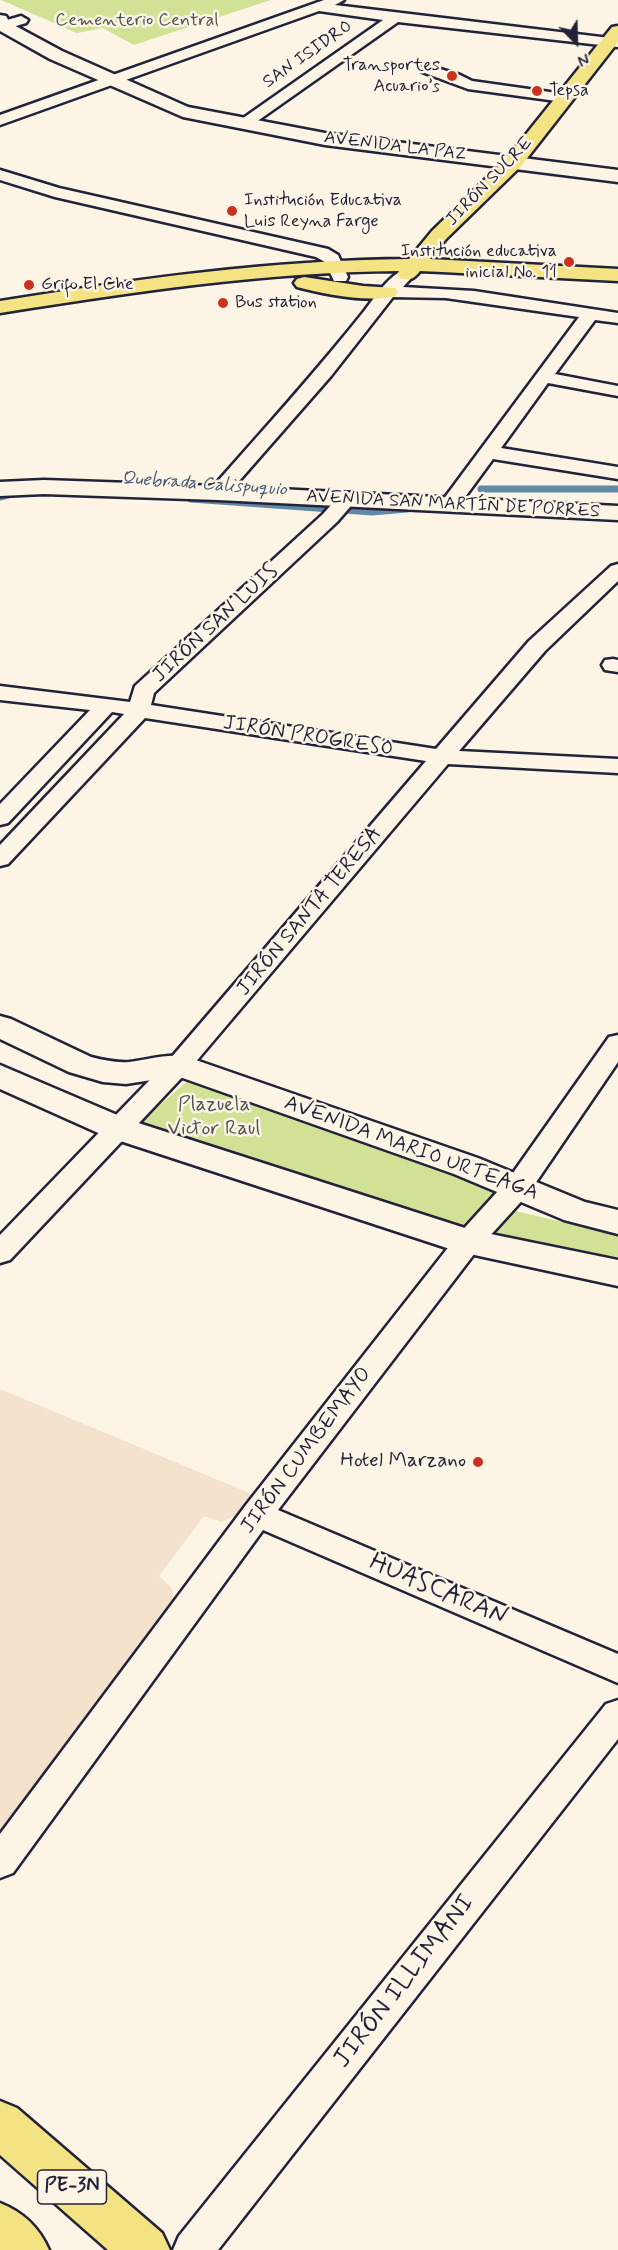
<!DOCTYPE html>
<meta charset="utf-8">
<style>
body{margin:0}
#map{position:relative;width:618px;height:2250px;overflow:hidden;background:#fcf5e5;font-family:Mynerve,sans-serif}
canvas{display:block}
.north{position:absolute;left:546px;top:12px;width:60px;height:60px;-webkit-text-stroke:4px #fcf5e5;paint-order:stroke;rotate:157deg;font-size:16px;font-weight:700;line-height:24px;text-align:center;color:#22223b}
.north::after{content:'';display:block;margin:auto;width:21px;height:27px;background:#22223b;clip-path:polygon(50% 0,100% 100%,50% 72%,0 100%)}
</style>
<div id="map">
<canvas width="618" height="2250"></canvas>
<div class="north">N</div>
</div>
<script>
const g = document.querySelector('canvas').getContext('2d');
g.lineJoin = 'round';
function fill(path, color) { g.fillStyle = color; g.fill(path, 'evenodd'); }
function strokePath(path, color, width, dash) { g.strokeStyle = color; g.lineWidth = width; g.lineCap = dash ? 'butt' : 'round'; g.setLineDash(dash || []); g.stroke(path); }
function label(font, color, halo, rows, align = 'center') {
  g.font = font + ' Mynerve,sans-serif'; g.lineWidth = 5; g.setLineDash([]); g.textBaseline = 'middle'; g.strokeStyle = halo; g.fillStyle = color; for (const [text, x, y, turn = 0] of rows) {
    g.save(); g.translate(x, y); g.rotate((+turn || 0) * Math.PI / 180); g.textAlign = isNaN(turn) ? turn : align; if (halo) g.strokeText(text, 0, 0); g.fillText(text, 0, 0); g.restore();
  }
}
const built = new Path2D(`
 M0,1389L254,1495L240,1514L221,1522L204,1516L159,1576L171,1587L175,1602L0,1830Z`);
const green = new Path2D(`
 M1,0H271L134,45L103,28L77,33Z
 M199,1071L500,1189L448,1243L132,1129Z
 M502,1208L618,1235V1265L486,1239Z`);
const stream = new Path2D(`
 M481,489H618
 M0,497L15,493
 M191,499L372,512L407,509`);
const minor = new Path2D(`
 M324,0H344L335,5L618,39V47L398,22L249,127H239L236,124L239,121L383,20L319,11L0,125V115Z
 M21,16L28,20L26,23L0,31V22Z
 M427,65L460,75L472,81L564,94L571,98L564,102L468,89L422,72L420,69L422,66Z
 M0,170L59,188L328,249L338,255L348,277L346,281H334L325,262L316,257L55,197L0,180Z
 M407,269L415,274L403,287L474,291L618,313V323L595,320L555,374L618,386V396L548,383L501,448L618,467V479L493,459L457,508H443L440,504L443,500L579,317L446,298L393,297L331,376L225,497H211L208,493L211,489C263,430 316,372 365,310C375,297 390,273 407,269Z
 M346,494L353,496L356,500L337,522L154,693L151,705L436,749L529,641L611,566L618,564V581L545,651L459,751L618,759V773L448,764L188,1071L10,1260L0,1263V1235L170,1059L426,761L145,718L8,864L0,866V845L124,714L112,712L8,823L0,825V804L90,710L0,700V686L130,702L135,686L323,514L339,496Z
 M613,659L618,660V672L605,670L602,665L605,660Z
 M618,1035V1062L528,1194L478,1249L278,1510L618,1654V1683L263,1530L13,1873L0,1878V1834L246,1505L458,1235L508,1180L609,1037Z
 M618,1700V1739L218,2250H173L179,2236L606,1704Z`);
const tertiary = new Path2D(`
 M0,15L6,16L10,23L62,51L188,107L325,133L618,170V182L325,145L183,117L50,59L0,31Z
 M44,480L218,486L618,506V520L218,500L44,494L0,496V482Z
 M0,1016L11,1019L91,1057C103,1060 116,1063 129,1062C149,1060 170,1052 190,1058L478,1158L585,1202L618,1210V1234L564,1220L454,1174L177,1076L126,1084L103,1082L69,1072L0,1039Z
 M0,1065L129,1120L471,1230L618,1260V1286L456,1251L105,1136L0,1089Z`);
const primary = new Path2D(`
 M618,26V42L521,166L446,239L430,259L618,269V281L442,272L420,271C414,279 410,281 400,278L397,274L399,271C264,272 132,292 0,313V301C136,279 271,260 409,259L432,231L507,158L612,27Z
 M304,277L363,286L395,288L398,292L395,296C368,303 324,294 297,287L294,283L297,279Z`);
const trunk = new Path2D(`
 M0,2101L17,2108L162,2233L170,2250H108L0,2155Z
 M0,2203C23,2212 39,2227 49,2250H0Z`);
const markers = [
 [452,76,6,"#c8321e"],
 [537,91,6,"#c8321e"],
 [232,211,6,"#c8321e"],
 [569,262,6,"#c8321e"],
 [29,285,6,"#c8321e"],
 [223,303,6,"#c8321e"],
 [478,1462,6,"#c8321e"]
];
const farParknames = [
 ["Cementerio Central",137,21]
];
const farStreetnames = [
 ["SAN ISIDRO",308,55,-35],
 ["AVENIDA LA PAZ",395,147,7],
 ["JIRÓN SUCRE",490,182,-46],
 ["AVENIDA SAN MARTÍN DE PORRES",453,505,3]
];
const farPoinames = [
 ["Transportes",440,66,"right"],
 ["Acuario’s",440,87,"right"],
 ["Tepsa",549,91],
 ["Institución Educativa",244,201],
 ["Luis Reyna Farge",244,222],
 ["Institución educativa",557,252,"right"],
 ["inicial No. 11",557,273,"right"],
 ["Grifo El Che",41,285],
 ["Bus station",235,303]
];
const farWaternames = [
 ["Quebrada Calispuquio",204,485,4]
];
const shields = [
 [72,2187,69]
];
const shieldNames = [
 ["PE-3N",72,2187]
];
const streetNames = [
 ["JIRÓN SAN LUIS",216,624,-43],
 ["JIRÓN PROGRESO",308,737,9],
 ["JIRÓN SANTA TERESA",310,912,-50],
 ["AVENIDA MARIO URTEAGA",411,1149,20],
 ["JIRÓN CUMBEMAYO",307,1451,-53]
];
const parkNames = [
 ["Plazuela",214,1106],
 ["Victor Raul",214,1130]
];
const poiNames = [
 ["Hotel Marzano",466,1462]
];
const nearStreetnames = [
 ["HUASCARAN",438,1591,23],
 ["JIRÓN ILLIMANI",405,1982,-52]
];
fill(built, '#f4e2cc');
fill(green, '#d1e195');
strokePath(stream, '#6189a6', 7);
strokePath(minor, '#22223b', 5);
strokePath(tertiary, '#22223b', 5);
strokePath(primary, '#22223b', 5);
strokePath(trunk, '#22223b', 5);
fill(minor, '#fcf5e5');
fill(tertiary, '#fcf5e5');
fill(primary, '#f4e382');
fill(trunk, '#f4e382');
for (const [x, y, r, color] of markers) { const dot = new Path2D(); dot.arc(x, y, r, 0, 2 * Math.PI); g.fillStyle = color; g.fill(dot); strokePath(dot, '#fcf5e5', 2); }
label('18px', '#4e5252', '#fcf5e5', farParknames);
label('18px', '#22223b', '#fcf5e5', farStreetnames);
label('18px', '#22223b', '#fcf5e5', farPoinames, 'left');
label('italic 18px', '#425570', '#fcf5e5', farWaternames);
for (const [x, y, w] of shields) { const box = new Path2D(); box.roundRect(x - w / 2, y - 17, w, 34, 4.5); g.fillStyle = '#fcf5e5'; g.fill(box); strokePath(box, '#22223b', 1.5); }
label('bold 20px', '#22223b', null, shieldNames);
label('21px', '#22223b', '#fcf5e5', streetNames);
label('21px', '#4e5252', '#fcf5e5', parkNames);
label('21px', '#22223b', '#fcf5e5', poiNames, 'right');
label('26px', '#22223b', '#fcf5e5', nearStreetnames);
</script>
